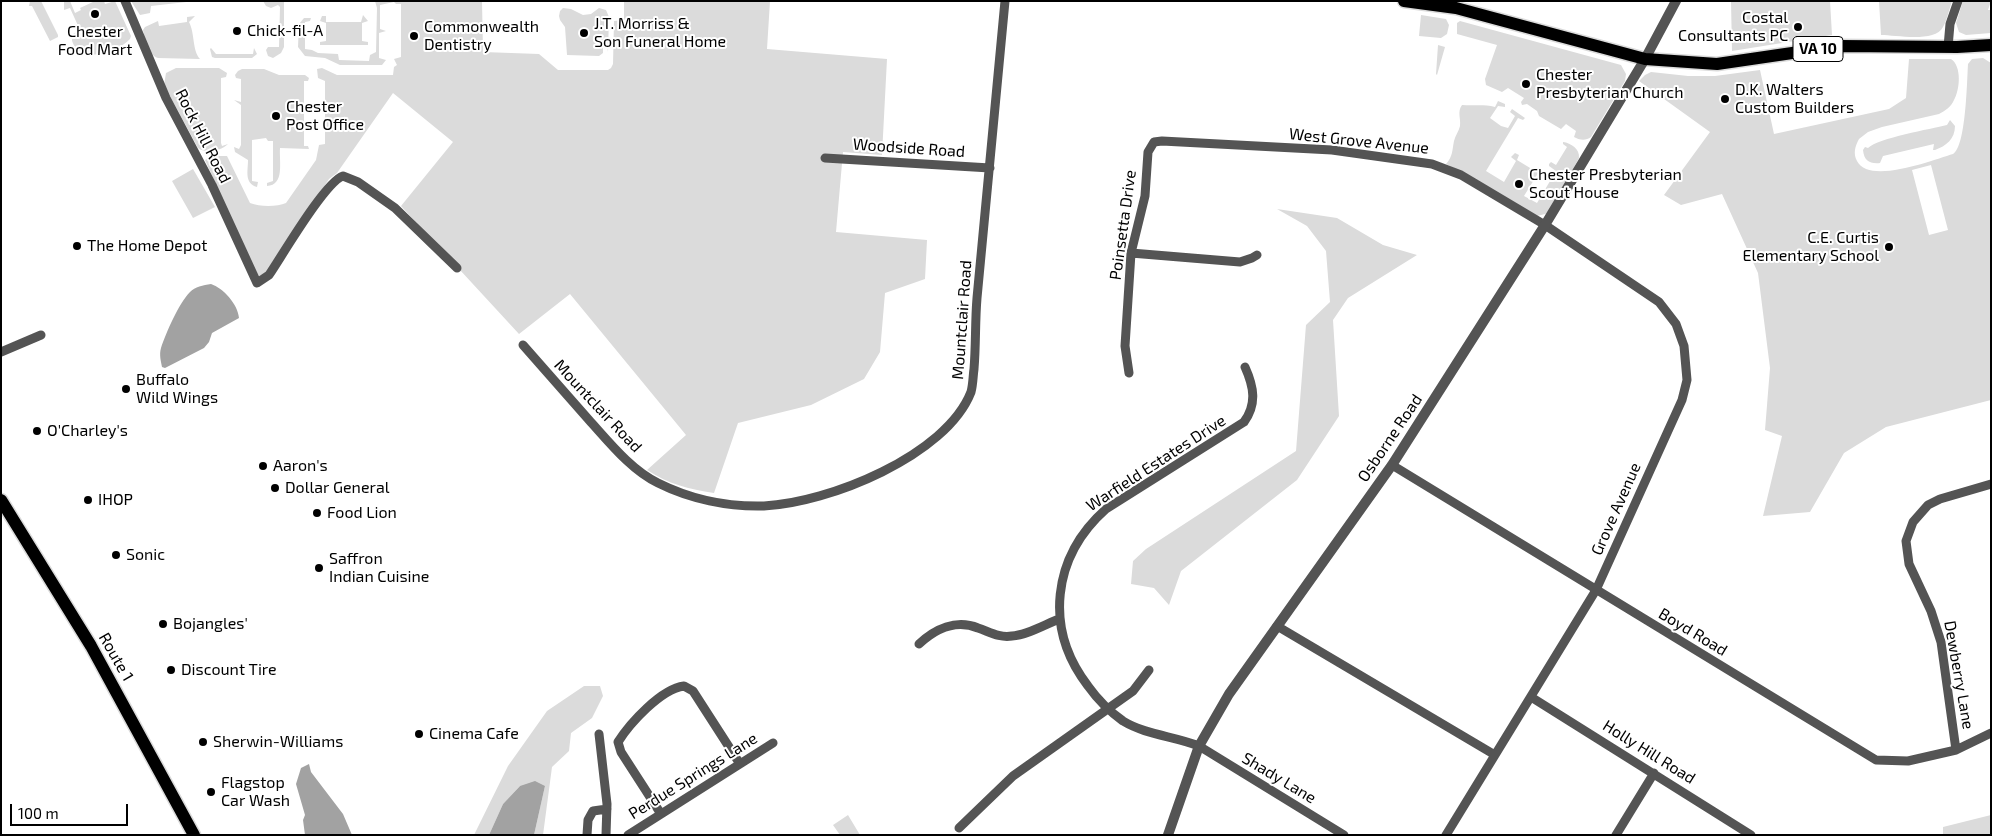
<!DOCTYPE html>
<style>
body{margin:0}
#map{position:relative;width:1992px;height:836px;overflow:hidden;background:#fff;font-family:"Exo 2",sans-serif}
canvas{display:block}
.frame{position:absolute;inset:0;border:2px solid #000;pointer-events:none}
.scale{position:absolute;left:10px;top:804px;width:118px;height:22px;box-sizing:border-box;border:2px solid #000;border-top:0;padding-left:6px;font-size:15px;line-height:18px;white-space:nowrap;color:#000;-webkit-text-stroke:4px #fff;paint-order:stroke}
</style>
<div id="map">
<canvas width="1992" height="836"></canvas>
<div class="frame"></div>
<div class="scale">100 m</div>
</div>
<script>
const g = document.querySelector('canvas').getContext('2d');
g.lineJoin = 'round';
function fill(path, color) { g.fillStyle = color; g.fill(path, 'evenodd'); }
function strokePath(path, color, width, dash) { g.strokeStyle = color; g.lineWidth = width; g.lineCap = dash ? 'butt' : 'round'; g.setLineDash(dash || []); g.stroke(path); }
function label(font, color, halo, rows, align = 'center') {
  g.font = font + ' "Exo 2",sans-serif'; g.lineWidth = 4; g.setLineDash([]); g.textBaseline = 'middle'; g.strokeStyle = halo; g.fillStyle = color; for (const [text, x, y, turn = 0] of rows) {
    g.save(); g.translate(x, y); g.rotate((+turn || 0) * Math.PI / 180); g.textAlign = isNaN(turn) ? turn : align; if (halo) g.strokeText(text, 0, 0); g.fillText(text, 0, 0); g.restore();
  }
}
const green = new Path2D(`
 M30,1H41L58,35V37L50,41L32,6H29Z
 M64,1H70L75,13L81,10L80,8L95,1H104L105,4L115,1L131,36L130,39C120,50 98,57 83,54C77,50 69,42 73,34L80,30L70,8L64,10Z
 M131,1H195L151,6L150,13L140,15Z
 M263,1H284V47L281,53L273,58L268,56L266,50L268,47H279L280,7L278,5L271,8L266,6Z
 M375,1H482L483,52L539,54L558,70H608L611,68L613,64L614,21L624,20V1H770L767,49L887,59L882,155L843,152L836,232L927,240L925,279L885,293L880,352L864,379L811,405L738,423L714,493C689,489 668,484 647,470L686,435L570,294L519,334L401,206L453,142L393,93L337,173L329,179L268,272L259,276L257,275L205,160L212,156H227L250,203C260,207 277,207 286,203L316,160L319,145L325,144V81L318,78L317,69L322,68L337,75H393L394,67L397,65L394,59L401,57V4H396L394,2L380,5V29L386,31L379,33V58L386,60L382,65H340L325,58L305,56L298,47L299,24L304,18H311L310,21L305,22V49L312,50L318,53L338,54L339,60L369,61L370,55L376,52L377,8Z
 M1731,1H1830L1832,35L1732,51Z
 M1879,1H1952C1949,10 1947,20 1943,27C1935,43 1896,35 1881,35Z
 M1963,1H1991L1988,10H1991V33L1966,35L1959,32L1956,23Z
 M563,8L571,9L583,15L591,14L599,8L606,10L609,17L608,52L607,44L603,43V53L599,56L567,55L565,27L560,20L559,16L560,11Z
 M363,15L368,21L362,23V41L368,42V45H320V42L326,41V23L320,21L322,16H326V22H361Z
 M1421,15L1446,19L1449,25L1447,34L1441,38L1419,36Z
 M195,16L189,22C195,33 192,50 200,59L158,58C147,54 145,40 143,30L145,27L158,21L159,26L187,22V17Z
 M1460,21L1621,65L1626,74L1625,81L1591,137C1586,141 1579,140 1574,137L1576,131L1566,124L1561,129L1539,116L1537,111L1527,104L1522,105L1521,102L1524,98L1508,88L1502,92L1486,85L1485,79L1497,45L1457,34V23Z
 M1438,45L1445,47L1437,75L1436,74Z
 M211,48L216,54H253L254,48L257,54L252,58H215L212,57L210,49Z
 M1983,58L1991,63V400L1886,427L1844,453L1810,512L1763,516L1782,436L1765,430L1770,368L1758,273L1722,194L1681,205L1664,195L1710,132L1639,81L1645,75L1651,72L1688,76H1715L1760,70L1774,134L1889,109L1906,98L1909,59H1951C1962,66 1960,90 1954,100C1951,107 1945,111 1939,114L1882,127L1868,132L1859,139C1855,146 1853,154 1857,161C1869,185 1933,160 1953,154C1966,147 1967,81 1968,64L1972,59ZM1931,165L1948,230L1929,235L1912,170Z
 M176,68H219L227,73L226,77L221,78V143L222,146L228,144C221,151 206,154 198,148L164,85L166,73Z
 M242,69H264L279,75H305L309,78L308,81H304V146H308L309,149L280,148C279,162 285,185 267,186V183L273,181V141H268L266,138L252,140V181L258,182L257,187C244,183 248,171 248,160L235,152L234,147L239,149L241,145V105L234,100L241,102V79L236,78L235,75L238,71Z
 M1498,101L1505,104V107L1498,106L1490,118L1501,126L1508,128L1515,116L1510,112L1512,109L1525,118L1523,120L1518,118L1486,171L1504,182L1516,161L1511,157L1515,153L1519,155L1517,160L1535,171L1539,167L1540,170L1524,196L1537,203L1556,171L1549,166V164L1551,162L1556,165L1567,147L1563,144V142C1571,143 1580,149 1579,158L1549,213L1537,216L1460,171L1446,164C1453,156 1452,151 1454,141C1455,136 1459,131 1460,126C1461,118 1457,112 1462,105C1474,106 1484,104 1495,107Z
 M1950,120L1955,126C1955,139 1946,146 1935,150H1933L1934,144L1883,156L1880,163C1870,164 1864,161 1863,150L1865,147L1868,148C1878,138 1931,129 1947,125Z
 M193,169L215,207L193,218L172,181Z
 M1277,209L1337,218L1383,245L1417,255L1348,298L1333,320L1339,416L1297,480L1181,571L1169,605L1154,588L1131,584L1133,561L1146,549L1296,451L1306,325L1330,302L1326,251L1307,226Z
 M584,686H600L603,696L592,718L571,733L569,751L552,767L543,835H534L545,786H520L503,804L489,835H474L508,766L547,711Z
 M848,815L860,835H840L833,825Z
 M1991,815V835H1943V827Z`);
const water = new Path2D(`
 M211,284C223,288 238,304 239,318L212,333L209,342L204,348L165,368L162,367C161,361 159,355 161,348C166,333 179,303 190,292C195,287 203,285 211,284Z
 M309,764L311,772L343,814L352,835H305L303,820L305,815L296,784L301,768Z
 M535,781L545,786L534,835H489L503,804L520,786Z`);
const minor = new Path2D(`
 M125,1L166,98L212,185L257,283L269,275C282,256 325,182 343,176L358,182L395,208L457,268
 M1948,47L1950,24L1958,1
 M825,158L990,168
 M1131,253L1240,262L1252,258L1257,255
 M523,345C545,370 567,395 589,420C609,442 631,470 658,483C690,499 728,507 764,506C828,503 946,456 971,392C973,385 973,376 974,369C976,345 975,322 977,298C986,199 996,100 1005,1
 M1,352L41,335
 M1245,367C1254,387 1257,404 1244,422L1106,509C1052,557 1044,629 1088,686C1098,700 1109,711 1123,721C1146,735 1174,736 1199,746L1344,835
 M1129,373L1125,346L1131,253L1145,196L1148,152L1154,142L1162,141L1332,150L1432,164L1461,175L1545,225L1659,302L1676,324L1684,346L1687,380L1682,400L1596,590L1446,835
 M1392,465L1876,760L1908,761L1956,750L1991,733
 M1277,626L1495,755
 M919,644C935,629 956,619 978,628C990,632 999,638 1012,636C1027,635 1044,625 1059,619
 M1531,697L1751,835
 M599,734L607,804L606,835
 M1956,750L1941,642L1931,611L1909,564L1906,541L1913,522L1928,505L1940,499L1991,484
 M661,814L621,752L618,742C630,723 661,689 684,686L693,691L740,764
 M959,828L1013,776L1133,691L1149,670
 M587,835L588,820L593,811L607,809
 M628,835L773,743
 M1616,835L1654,773`);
const tertiary = new Path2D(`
 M1168,835L1199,746L1229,694L1392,465L1545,225L1645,59L1676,1`);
const primary = new Path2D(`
 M1404,1L1456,8L1645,59L1717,64L1840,46L1957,47L1991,45
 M1,500L91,646L194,835`);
const markers = [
 [95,14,5,"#000"],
 [1798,27,5,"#000"],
 [237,31,5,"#000"],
 [584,33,5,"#000"],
 [414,36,5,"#000"],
 [1526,84,5,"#000"],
 [1725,99,5,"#000"],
 [276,116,5,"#000"],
 [1519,184,5,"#000"],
 [77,246,5,"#000"],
 [1889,247,5,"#000"],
 [126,389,5,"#000"],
 [37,431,5,"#000"],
 [263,466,5,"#000"],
 [275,488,5,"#000"],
 [88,500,5,"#000"],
 [317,513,5,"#000"],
 [116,555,5,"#000"],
 [319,568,5,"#000"],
 [163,624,5,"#000"],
 [171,670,5,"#000"],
 [419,734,5,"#000"],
 [203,742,5,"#000"],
 [211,792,5,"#000"]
];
const shields = [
 [1818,49,50]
];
const shieldNames = [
 ["VA 10",1818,49]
];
const poiNames = [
 ["Costal",1788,18,"right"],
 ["Consultants PC",1788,36,"right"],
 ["J.T. Morriss &",594,24],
 ["Son Funeral Home",594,42],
 ["Commonwealth",424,27],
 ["Dentistry",424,45],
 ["Chick-fil-A",247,31],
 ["Chester",95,32,"center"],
 ["Food Mart",95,50,"center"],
 ["Chester",1536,75],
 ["Presbyterian Church",1536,93],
 ["D.K. Walters",1735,90],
 ["Custom Builders",1735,108],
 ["Chester",286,107],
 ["Post Office",286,125],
 ["Chester Presbyterian",1529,175],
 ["Scout House",1529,193],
 ["C.E. Curtis",1879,238,"right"],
 ["Elementary School",1879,256,"right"],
 ["The Home Depot",87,246],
 ["Buffalo",136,380],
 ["Wild Wings",136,398],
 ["O'Charley's",47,431],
 ["Aaron's",273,466],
 ["Dollar General",285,488],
 ["IHOP",98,500],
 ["Food Lion",327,513],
 ["Sonic",126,555],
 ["Saffron",329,559],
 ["Indian Cuisine",329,577],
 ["Bojangles'",173,624],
 ["Discount Tire",181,670],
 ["Cinema Cafe",429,734],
 ["Sherwin-Williams",213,742],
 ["Flagstop",221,783],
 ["Car Wash",221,801]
];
const streetNames = [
 ["Rock Hill Road",203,136,63],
 ["West Grove Avenue",1359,141,6],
 ["Woodside Road",909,148,4],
 ["Poinsetta Drive",1123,225,-82],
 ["Mountclair Road",962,320,-86],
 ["Mountclair Road",598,406,47],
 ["Osborne Road",1390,438,-56],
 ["Warfield Estates Drive",1156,463,-33],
 ["Grove Avenue",1616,509,-66],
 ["Boyd Road",1693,632,31],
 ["Route 1",116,657,60],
 ["Dewberry Lane",1959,675,80],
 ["Holly Hill Road",1649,752,32],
 ["Perdue Springs Lane",693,776,-32],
 ["Shady Lane",1279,778,31]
];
fill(green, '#dbdbdb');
fill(water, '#a2a2a2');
strokePath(primary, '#dbdbdb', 15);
strokePath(minor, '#545454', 9);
strokePath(tertiary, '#545454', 10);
strokePath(primary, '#000', 12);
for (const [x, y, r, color] of markers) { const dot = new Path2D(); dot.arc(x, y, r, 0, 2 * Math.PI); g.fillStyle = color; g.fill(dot); strokePath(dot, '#fff', 2); }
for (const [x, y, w] of shields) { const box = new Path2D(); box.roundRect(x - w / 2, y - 12.5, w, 25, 4); g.fillStyle = '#fff'; g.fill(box); strokePath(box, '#000', 1); }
label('bold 15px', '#000', null, shieldNames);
label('16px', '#000', '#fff', poiNames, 'left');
label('16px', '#000', '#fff', streetNames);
</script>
